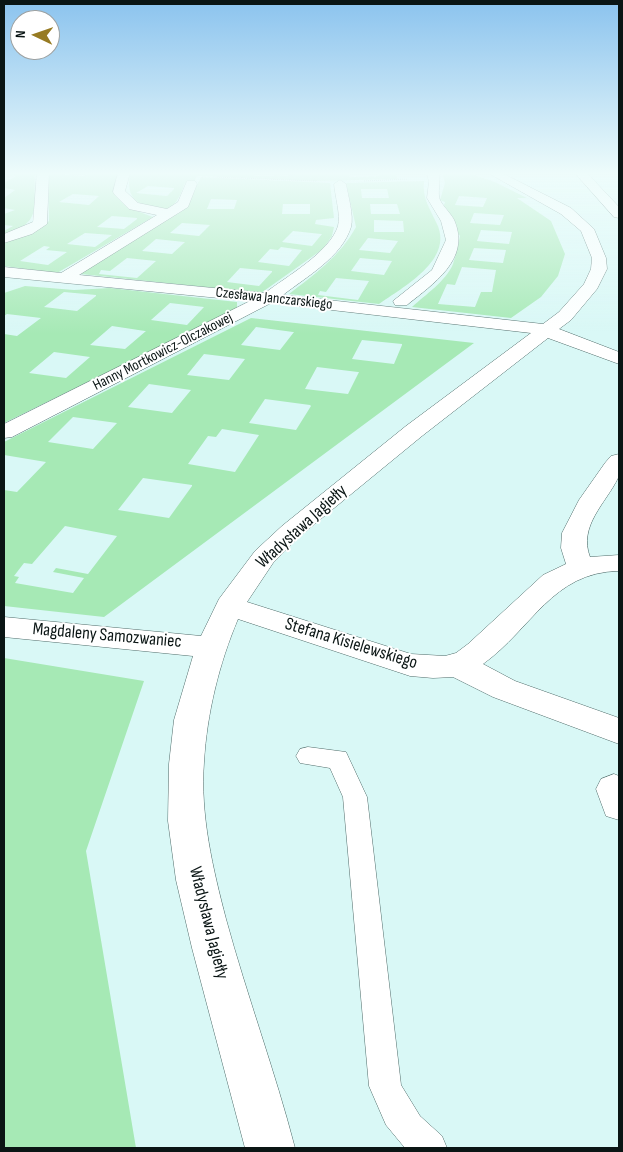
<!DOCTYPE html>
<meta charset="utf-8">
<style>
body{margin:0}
#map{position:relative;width:623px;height:1152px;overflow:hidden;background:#d9f8f6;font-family:"Sofia Sans Condensed",sans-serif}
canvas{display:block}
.frame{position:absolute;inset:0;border:5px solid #0a1514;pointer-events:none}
.north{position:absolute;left:10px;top:10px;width:50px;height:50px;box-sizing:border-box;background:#fff;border:1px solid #9da1a1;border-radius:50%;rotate:273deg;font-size:14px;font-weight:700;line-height:20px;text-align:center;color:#0a1514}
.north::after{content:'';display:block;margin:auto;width:18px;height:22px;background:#977b23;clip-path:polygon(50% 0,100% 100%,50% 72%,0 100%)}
</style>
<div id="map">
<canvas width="623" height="1152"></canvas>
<div class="frame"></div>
<div class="north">N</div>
</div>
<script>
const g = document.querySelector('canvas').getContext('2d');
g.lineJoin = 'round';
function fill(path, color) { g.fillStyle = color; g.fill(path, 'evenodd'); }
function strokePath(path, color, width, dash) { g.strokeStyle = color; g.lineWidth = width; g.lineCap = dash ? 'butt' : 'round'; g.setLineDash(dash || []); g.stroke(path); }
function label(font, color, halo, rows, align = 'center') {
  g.font = font + ' "Sofia Sans Condensed",sans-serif'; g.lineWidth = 4; g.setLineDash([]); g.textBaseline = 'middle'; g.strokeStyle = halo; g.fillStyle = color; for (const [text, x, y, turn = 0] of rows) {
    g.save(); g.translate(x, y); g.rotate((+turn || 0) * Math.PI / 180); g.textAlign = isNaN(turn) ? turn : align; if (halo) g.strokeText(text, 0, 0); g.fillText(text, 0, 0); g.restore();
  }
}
const green = new Path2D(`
 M4,173H35C33,209 43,222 4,235V231L13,226L4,225V214L15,210L4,208V198L15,190L4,188V183L16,176L4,175Z
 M48,173L84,176L89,173H118L114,191L129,208L153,217L57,273L4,266V242L40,229L49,221ZM73,194L99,196L89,205L59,202ZM112,216L137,218V219L124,229L97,227ZM85,233L112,235L95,247L67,244ZM44,246L50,247L46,250L67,252L48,265L20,261Z
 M130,173H254V176L295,175V173H349L350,177L379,176L378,173H395L398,179L315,181L197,176L194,183H185C182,191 178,202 171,207C161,213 138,206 132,196C128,188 129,181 130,173ZM148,186L174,188V189L167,196L136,193Z
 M442,173H470L497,183L527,198H517L551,221L565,254L558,276L541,297L511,318L412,307C425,295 446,281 453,264C456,255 458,245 460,236L443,208L445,202L440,200L445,183ZM459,196L486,198H487L483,207L455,205ZM474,213L503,215H504L500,225L470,223ZM481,230L512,232L509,244L477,241ZM474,248L506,250L503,263L469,260ZM462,267L496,270L492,292H481L475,307L438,304L447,284L455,285Z
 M201,177L330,183L334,218L316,220L315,224L334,227L332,236L323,249L261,293L81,274V271L182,211L187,205ZM211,199L237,200L234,209H207ZM283,204H310V214H282ZM182,223L210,225L199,236L170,233ZM293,231L321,234H322L312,246L282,242ZM156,239L184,242H185L172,254L142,251ZM281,247L302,250L289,266L258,262L270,249L278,250ZM127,258L156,261L137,278L99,274L101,270L110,271ZM240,268L272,271V272L259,286L227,282Z
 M424,181C422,198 430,209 437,224C454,260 403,287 379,304L289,294C315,274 340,256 356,227L346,183ZM361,189H387L389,198H362ZM370,204H397L400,214H371ZM374,220L403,221L404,232H374ZM368,238L398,241L390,253L359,250ZM360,258L392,261L384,275L351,271ZM336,278L369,281L358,300L318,295L320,291L326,292Z
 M25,286L74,290L110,288L237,302V309L4,423V334L17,336L41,318L7,314L4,316V293ZM64,292L96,295V296L77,311L44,307ZM170,303L204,307L187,325L151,320ZM112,326L145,331H146L125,349L90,345ZM54,352L90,357L66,378L29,373Z
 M251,318L474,343L104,617L4,606V490L17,492L46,462L4,455V442ZM256,327L293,332H294L280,350L241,345ZM362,340L402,344V345L394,364L352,359ZM204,354L245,359L229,380L187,375ZM317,367L358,372H359L348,394L305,389ZM149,384L191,390L172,413L128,407ZM265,399L310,405L311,406L296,430L249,423ZM73,417L117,423L93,449L48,442ZM222,429L259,435L235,472L188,464L208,436L216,437ZM143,478L192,485V486L169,518L118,510ZM65,526L117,536L88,574L56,568L53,572L84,578L73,593L15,583L19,577L14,576L24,563L32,564Z
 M4,658L144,681L86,851L136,1148H4Z`);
const path = new Path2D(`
 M213,177L316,181
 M364,181L408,179`);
const lane = new Path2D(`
 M308,747L346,752L367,797L401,1085L420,1116L442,1136L447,1148H405L386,1125L369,1086L343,797L330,768L300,763L296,756L300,749Z`);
const street = new Path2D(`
 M37,173H49L47,224L32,234L4,243V234L33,222Z
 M118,173H130L125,191L138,203L167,209L178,202L187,181H195L197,184L188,207L79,275L265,293C286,277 330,252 338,226C341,215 335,196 334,184L340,180L346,184C348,196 354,215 351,227C342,257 306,277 283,295L543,324L559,312L584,284L591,269L592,258L581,231L561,214L488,173H502L571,208L594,229L606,258L607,269L597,289L571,320L559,329L619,352V364L548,338L422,436L300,536L273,563L247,602L411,654L445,656L456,653L468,644L543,575L566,564L561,548L562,533L579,500L605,463L611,456L619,454C619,461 621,472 618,478C606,503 578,526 590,557L619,555V571C552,572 532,629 483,664L515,681L619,718V744L493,697L453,677L433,678L410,676L238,619C219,664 207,713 204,762C200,815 213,869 226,919C247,996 275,1071 295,1148H245L192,948L176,880L168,821L169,764L174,720L193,656L4,637V617L201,636L219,599L255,551L282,526L406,426L531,333L271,303L12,437L4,438V424L250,301L4,277V267L61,273L157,215L129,209L115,195L113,192Z
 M427,173H439C441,181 437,193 440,200C444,208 452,214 455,222C470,260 433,284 407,305H395L393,301L432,270L446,240L441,221L427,198L429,182Z
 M575,173H587L619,207V218L614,217Z
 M614,774L619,776V820L606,816L596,789L601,779Z`);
const farStreetnames = [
 ["Czesława Janczarskiego",274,299,6],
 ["Hanny Mortkowicz-Olczakowej",163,352,-27]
];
const streetNames = [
 ["Władysława Jagiełły",302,527,-42],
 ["Magdaleny Samozwaniec",107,636,5],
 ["Stefana Kisielewskiego",351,644,17],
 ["Władysława Jagiełły",208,923,76]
];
fill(green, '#a6e9b5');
strokePath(lane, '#506c6a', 1);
strokePath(street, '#506c6a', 1);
strokePath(path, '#829997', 1, [1, 1]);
fill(lane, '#fff');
fill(street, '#fff');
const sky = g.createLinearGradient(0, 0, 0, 334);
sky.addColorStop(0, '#8bc3ee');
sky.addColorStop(0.52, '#eefcfb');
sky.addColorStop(1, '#eefcfb00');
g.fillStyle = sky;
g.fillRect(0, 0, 623, 334);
label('15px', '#0a1514', '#fff', farStreetnames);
label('18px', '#0a1514', '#fff', streetNames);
</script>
